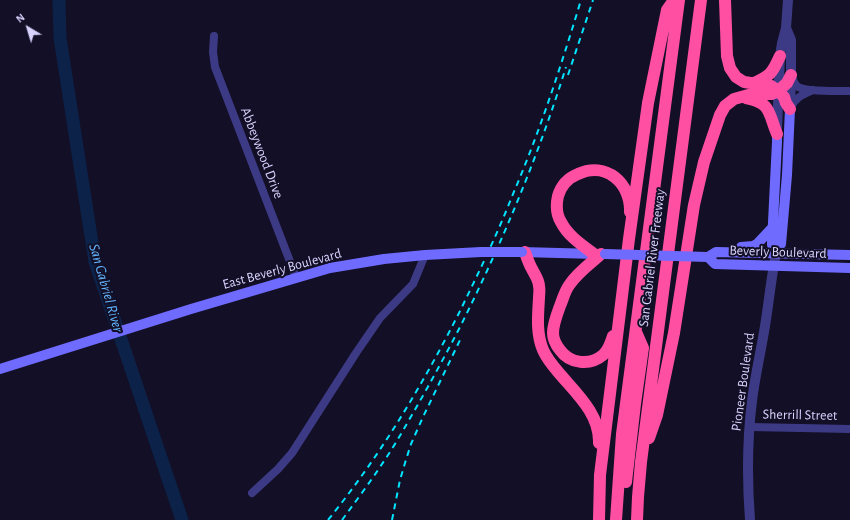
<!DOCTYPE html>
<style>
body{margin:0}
#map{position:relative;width:850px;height:520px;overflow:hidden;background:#130f26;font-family:"Alegreya Sans",sans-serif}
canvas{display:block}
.north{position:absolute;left:8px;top:8px;width:40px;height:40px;-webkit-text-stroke:3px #130f26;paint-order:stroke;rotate:322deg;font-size:11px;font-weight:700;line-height:16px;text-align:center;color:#d9d4ff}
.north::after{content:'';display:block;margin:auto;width:14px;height:18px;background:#d9d4ff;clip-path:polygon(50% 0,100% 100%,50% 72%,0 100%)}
</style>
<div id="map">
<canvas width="850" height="520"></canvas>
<div class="north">N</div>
</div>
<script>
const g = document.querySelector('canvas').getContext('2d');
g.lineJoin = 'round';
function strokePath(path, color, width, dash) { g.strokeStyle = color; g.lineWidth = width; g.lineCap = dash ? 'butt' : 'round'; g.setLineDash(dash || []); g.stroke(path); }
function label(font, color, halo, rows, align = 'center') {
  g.font = font + ' "Alegreya Sans",sans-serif'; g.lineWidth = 4; g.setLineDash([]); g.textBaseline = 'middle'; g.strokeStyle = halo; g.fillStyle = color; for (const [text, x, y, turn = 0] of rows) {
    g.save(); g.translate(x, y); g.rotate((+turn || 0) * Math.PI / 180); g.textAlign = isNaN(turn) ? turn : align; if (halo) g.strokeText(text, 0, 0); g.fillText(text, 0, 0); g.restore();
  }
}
const river = new Path2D(`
 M59,0L60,38L95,262L182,520`);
const minor = new Path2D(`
 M214,36L213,52L215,67L296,277
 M792,76C793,80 794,84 798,87C807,92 839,91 850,91
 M790,108C796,97 802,95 813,90
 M750,427L850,429
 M252,493L278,469L292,453L356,353L380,318L413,284L425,255`);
const tertiary = new Path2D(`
 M786,28L791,40V75L790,109
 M777,129L780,56L782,43L786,28L788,0
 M750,520C747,480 747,441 752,401C755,376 761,351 765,326C769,302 771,278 776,254`);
const secondary = new Path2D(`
 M741,247L753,246L757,244L773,227
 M776,248L781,244L787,175L790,109
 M522,252L596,254
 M776,254V248L772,245V242L777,142V134
 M850,255L716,252L708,257L715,264L850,268
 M0,369L191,309L330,268L384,259L425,255L481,252`);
const motorway = new Path2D(`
 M725,0L727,56L730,68L736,77L744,82L771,86L778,91L784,97L786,103L790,109
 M752,84C770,76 772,74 780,56
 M746,98C772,103 768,113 777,134
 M525,252C527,258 529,264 532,269C535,275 539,280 539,286C540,290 539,294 539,298C538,316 536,333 543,350C547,359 553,366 559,373C576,393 600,414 599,443
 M594,254C582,245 568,236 561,222C556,214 556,205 558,196C561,186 568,178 578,174C606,161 631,183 630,212
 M601,254C591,263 578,272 570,284C565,290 563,299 560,306C557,314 553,324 553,333C553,339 556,345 560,350C570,364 590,366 603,355C609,350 611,342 613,336
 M649,438L657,415L674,333L694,205L704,162L720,115L725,106L734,99L752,94H772L778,91L787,83L791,75
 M626,482L635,404L643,348L636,332
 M599,520L600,475L629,239L648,103L667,10L674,0
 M616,520L622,434L679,0
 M637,520L638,497L641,462L701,0`);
const rail = new Path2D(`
 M568,75L593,0
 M328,520C380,456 422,386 459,313C478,274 497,235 513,194C540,131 561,66 581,0
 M342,520C356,501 371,481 384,461C393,448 401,434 409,420C427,389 444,358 460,327C502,243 538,157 566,67
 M392,520L400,480L405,463L411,444L423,417L461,338`);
const secondaryBridge = new Path2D(`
 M481,252H522
 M605,254L708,257`);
const streetNames = [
 ["Abbeywood Drive",262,153,69],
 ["Beverly Boulevard",778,252,2],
 ["San Gabriel River Freeway",652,258,-83],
 ["East Beverly Boulevard",282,269,-15],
 ["Pioneer Boulevard",743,382,-82],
 ["Sherrill Street",800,415,1]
];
const waterNames = [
 ["San Gabriel River",106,288,74]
];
strokePath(river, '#0c2248', 13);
strokePath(minor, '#3d3a85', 8);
strokePath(tertiary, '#3d3a85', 10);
strokePath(secondary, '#6f6bff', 10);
strokePath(motorway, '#ff4fa3', 12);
strokePath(rail, '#00e5ff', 2, [6, 5]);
strokePath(secondaryBridge, '#6f6bff', 10);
label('14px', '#d9d4ff', '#130f26', streetNames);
label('italic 15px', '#62b6ff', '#130f26', waterNames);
</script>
